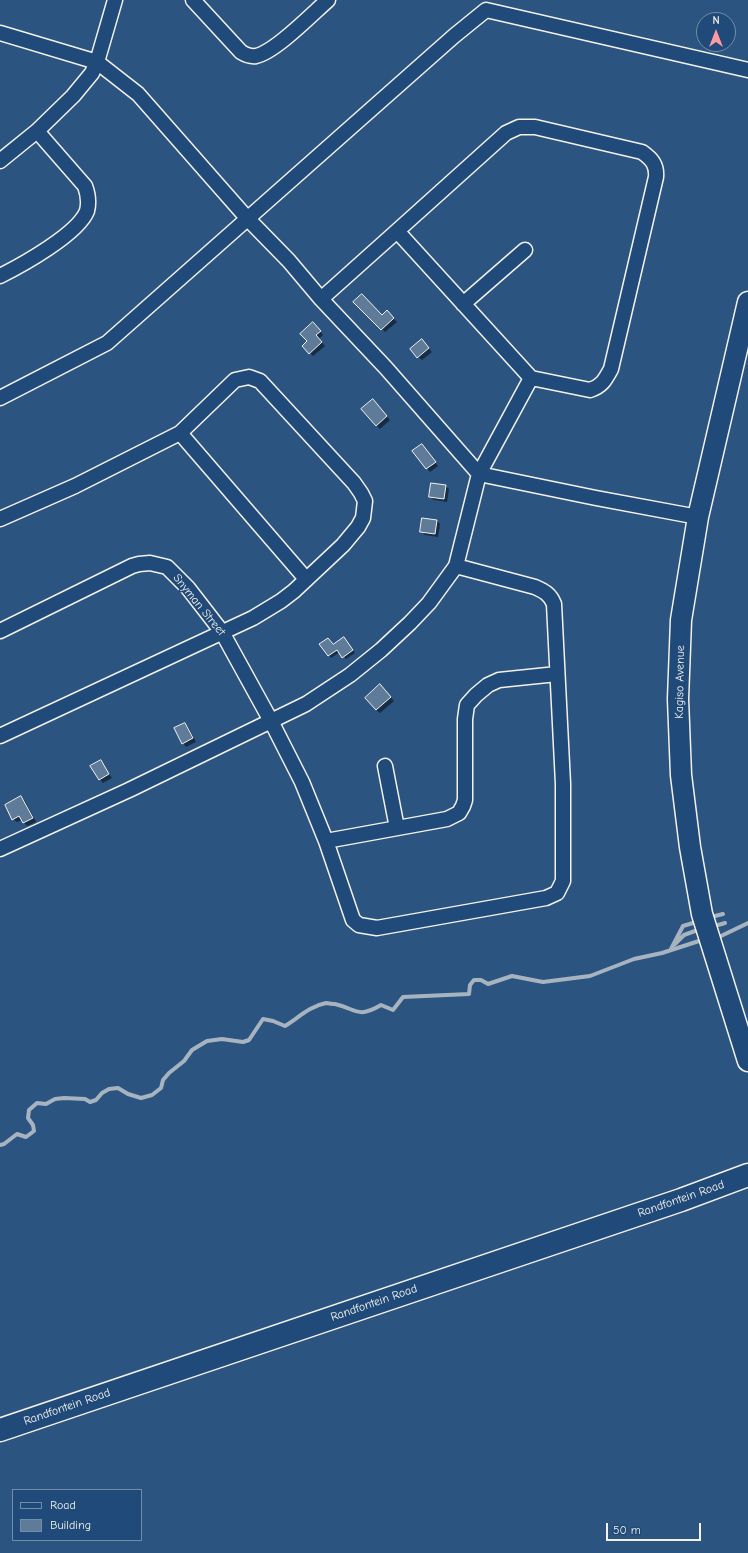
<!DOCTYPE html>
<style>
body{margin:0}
#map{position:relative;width:748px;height:1553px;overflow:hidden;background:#2c5481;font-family:"Comic Neue",sans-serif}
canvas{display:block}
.legend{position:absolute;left:12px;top:1489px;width:130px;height:52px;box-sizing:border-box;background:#1f4a7a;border:1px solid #748da6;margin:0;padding:5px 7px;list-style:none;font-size:12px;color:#f4f1e8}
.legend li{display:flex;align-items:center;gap:8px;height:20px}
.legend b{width:20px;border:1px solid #748da6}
.north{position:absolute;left:696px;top:12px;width:40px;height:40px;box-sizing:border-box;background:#1f4a7a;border:1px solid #748da6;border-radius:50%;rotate:0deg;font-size:11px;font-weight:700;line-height:16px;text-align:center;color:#f4f1e8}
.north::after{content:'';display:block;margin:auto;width:14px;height:18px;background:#ff9aa2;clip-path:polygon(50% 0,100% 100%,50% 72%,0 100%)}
.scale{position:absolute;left:606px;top:1523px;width:95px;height:18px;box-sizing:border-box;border:2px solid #f4f1e8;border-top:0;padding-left:5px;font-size:12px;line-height:14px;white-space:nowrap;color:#f4f1e8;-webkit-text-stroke:3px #1f4a7a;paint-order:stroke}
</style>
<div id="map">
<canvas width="748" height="1553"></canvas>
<ul class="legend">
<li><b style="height:5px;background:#1f4a7a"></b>Road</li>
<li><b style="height:11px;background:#5e7b9a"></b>Building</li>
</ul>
<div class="north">N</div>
<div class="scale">50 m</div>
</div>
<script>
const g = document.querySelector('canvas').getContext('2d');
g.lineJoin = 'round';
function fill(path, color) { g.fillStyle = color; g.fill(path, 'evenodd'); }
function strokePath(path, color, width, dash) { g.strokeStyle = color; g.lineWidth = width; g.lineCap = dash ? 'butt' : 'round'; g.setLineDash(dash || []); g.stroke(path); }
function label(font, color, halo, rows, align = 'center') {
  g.font = font + ' "Comic Neue",sans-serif'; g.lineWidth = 3; g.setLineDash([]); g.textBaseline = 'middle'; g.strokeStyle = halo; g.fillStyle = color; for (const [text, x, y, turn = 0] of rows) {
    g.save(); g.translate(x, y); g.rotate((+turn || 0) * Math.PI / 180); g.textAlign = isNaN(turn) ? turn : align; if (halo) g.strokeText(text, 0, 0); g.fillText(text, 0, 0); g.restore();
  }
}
const shadow = new Path2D(`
 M355,302L382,316L387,312L397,322L385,332Z
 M317,327L323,335L319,339L325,346L313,356L310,353L308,341Z
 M425,344L432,352L422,360L418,357Z
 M376,404L390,420L380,429L376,425Z
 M425,449L438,466L430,472L414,451Z
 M445,486L449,489L447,502L434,500L430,497Z
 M436,520L440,524L438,537L425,535L421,531Z
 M328,639L334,645L346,641L355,653L346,659L340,652L331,658L329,655Z
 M383,689L394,701L380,713L376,710Z
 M185,724L188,727L196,742L186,747L183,743Z
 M100,761L112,778L103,783L99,779Z
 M21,797L25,801L36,822L27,826L22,820L17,822L13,819Z`);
const stream = new Path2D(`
 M715,916L723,914
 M718,925L725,923
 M721,936L748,923
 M675,944L684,935L695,931
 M671,949L683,926L693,923
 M0,1145L4,1144L17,1134L26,1137L34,1131L33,1125L28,1118L29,1110L37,1103L46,1104L55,1099L64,1098L85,1099L90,1102L96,1100L102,1093L109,1089L118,1088L128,1094L141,1098L152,1095L161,1088L163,1080L169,1073L184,1061L192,1050L207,1041L222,1039L243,1042L249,1040L263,1019L273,1021L285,1026C298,1018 310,1006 326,1003C328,1003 332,1004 335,1004C357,1009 357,1019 381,1005L393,1010L403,997L469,994L470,985L474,980H481L488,984L512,976L543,982L590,976L634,959L662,953L699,941`);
const building = new Path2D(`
 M362,294L382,315L387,310L394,318L381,330L353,302Z
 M313,322L321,331L316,335L322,342L309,354L302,346L307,341L300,334Z
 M422,339L429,348L417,358L410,349Z
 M373,399L387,416L376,426L361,409Z
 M422,444L436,462L426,469L412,451Z
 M431,483L446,485L444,499L429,497Z
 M422,518L437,520L435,534L420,532Z
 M344,637L353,650L342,658L337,650L328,656L319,644L328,638L333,644Z
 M380,684L391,697L376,710L365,698Z
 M185,723L193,738L182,744L174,728Z
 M101,760L109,774L99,780L90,766Z
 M21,796L33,818L23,823L19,816L12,820L5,805Z`);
const street = new Path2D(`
 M193,0L241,52C246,55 250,57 256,56C275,52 312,14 328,0
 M0,33L97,62L138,94L247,218L289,261L321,299L386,368L479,474L596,498L698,517
 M519,127H535L642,152C652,159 657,165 656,177L611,369C605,380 602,386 590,390L531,378L397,231L506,133Z
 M0,161L37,131L73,96L92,73L97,62L115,0
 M0,276C22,265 78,234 87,211C89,203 88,194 85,186L37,131
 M321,299L397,231
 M463,304L525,250
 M0,398L107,343L454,36L486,10L748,70
 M180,433L306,579
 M0,519L75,486L180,433L235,380L249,377L260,381L354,483L361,493L365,501L363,518L358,527L343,545L294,591L281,601L253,618L0,736
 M0,631L132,566L139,564L150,563L167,567L188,588L222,632L271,721L302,782L326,841L353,920L359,925L377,928L546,898L557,893L563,881V784L554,604C550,594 544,591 535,587L456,566
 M385,766L397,828
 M326,841L447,819L459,813L463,806L465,800V719L467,705L476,695L488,685L499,680L557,674
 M0,849L129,790L306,704L350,675L381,650L410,623L429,603L456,566L479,474L531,378`);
const secondary = new Path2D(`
 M748,302L698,517L681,620L678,699L681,775L690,847L702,914L748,1061`);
const primary = new Path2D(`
 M0,1430L681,1200L748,1175`);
const streetNames = [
 ["Snyman Street",199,605,51],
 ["Kagiso Avenue",680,682,-89],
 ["Randfontein Road",681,1199,-19],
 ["Randfontein Road",374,1303,-19],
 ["Randfontein Road",67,1407,-19]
];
fill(shadow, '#0007');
strokePath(stream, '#a7b4c0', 4);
fill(building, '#5e7b9a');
strokePath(building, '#f4f1e8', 1);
strokePath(street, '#f4f1e8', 17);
strokePath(secondary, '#f4f1e8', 23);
strokePath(primary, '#f4f1e8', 25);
strokePath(street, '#1f4a7a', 14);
strokePath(secondary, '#1f4a7a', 20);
strokePath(primary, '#1f4a7a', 22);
label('12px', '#f4f1e8', '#1f4a7a', streetNames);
</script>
